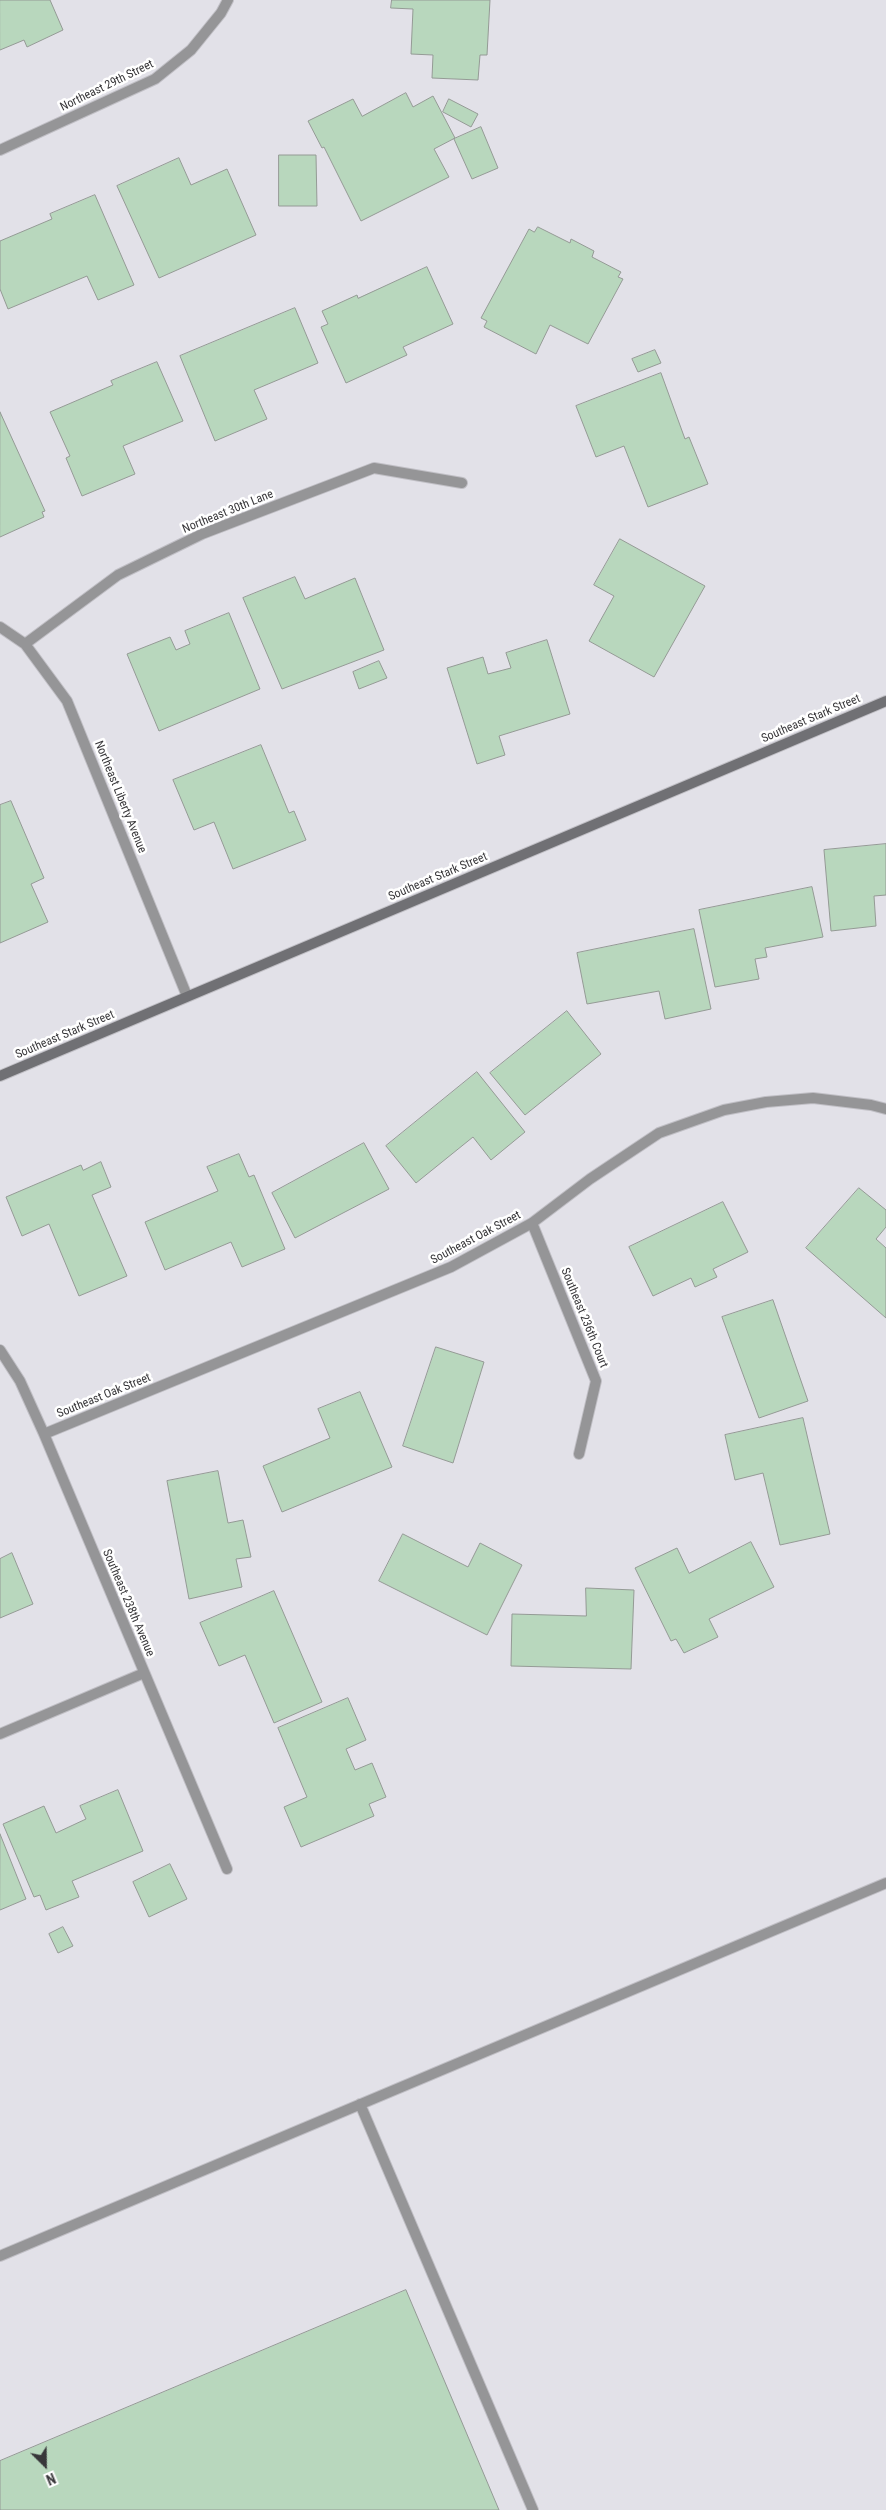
<!DOCTYPE html>
<style>
body{margin:0}
#map{position:relative;width:886px;height:2510px;overflow:hidden;background:#e2e1e8;font-family:"Roboto Condensed",sans-serif}
canvas{display:block}
.north{position:absolute;left:20px;top:2440px;width:50px;height:50px;-webkit-text-stroke:4px #fff;paint-order:stroke;rotate:157deg;font-size:14px;font-weight:700;line-height:20px;text-align:center;color:#38373a}
.north::after{content:'';display:block;margin:auto;width:18px;height:22px;background:#38373a;clip-path:polygon(50% 0,100% 100%,50% 72%,0 100%)}
</style>
<div id="map">
<canvas width="886" height="2510"></canvas>
<div class="north">N</div>
</div>
<script>
const g = document.querySelector('canvas').getContext('2d');
g.lineJoin = 'round';
function fill(path, color) { g.fillStyle = color; g.fill(path, 'evenodd'); }
function strokePath(path, color, width, dash) { g.strokeStyle = color; g.lineWidth = width; g.lineCap = dash ? 'butt' : 'round'; g.setLineDash(dash || []); g.stroke(path); }
function label(font, color, halo, rows, align = 'center') {
  g.font = font + ' "Roboto Condensed",sans-serif'; g.lineWidth = 5; g.setLineDash([]); g.textBaseline = 'middle'; g.strokeStyle = halo; g.fillStyle = color; for (const [text, x, y, turn = 0] of rows) {
    g.save(); g.translate(x, y); g.rotate((+turn || 0) * Math.PI / 180); g.textAlign = isNaN(turn) ? turn : align; if (halo) g.strokeText(text, 0, 0); g.fillText(text, 0, 0); g.restore();
  }
}
const building = new Path2D(`
 M0,0H50L63,30L27,47L24,40L0,50Z
 M392,0H490L487,55H480L478,80L432,78L433,55L411,54L413,9L391,8Z
 M406,93L413,107L433,96L455,138L434,149L449,177L361,221L324,147L322,148L308,121L353,99L362,116Z
 M449,99L478,114L471,127L443,112Z
 M481,127L498,168L472,179L454,139Z
 M279,155H316L317,206H279Z
 M179,158L191,185L227,169L256,235L159,278L117,186Z
 M95,195L134,285L98,300L87,276L8,309L0,289V241L52,219L50,214Z
 M538,227L570,243L571,239L594,251L592,257L621,272L618,277L623,279L588,344L550,325L536,354L484,327L487,321L481,318L529,229L534,232Z
 M427,267L453,324L403,347L407,355L346,383L321,327L328,324L322,311L357,295L358,298Z
 M295,308L318,363L254,390L267,419L215,441L180,356Z
 M655,350L661,363L638,372L632,359Z
 M157,362L183,421L123,446L135,474L82,496L66,458L70,456L50,412L113,385L111,381Z
 M661,373L685,439L689,437L708,484L648,507L624,446L596,457L576,406Z
 M0,412L45,511L42,512L44,517L0,537Z
 M620,539L705,586L654,677L589,641L614,596L594,585Z
 M295,577L305,599L355,578L384,650L282,689L243,598Z
 M229,613L260,689L159,731L127,654L170,637L176,650L190,644L185,631Z
 M547,640L570,714L499,736L505,755L477,764L447,668L483,657L488,674L511,668L506,653Z
 M379,661L387,678L359,689L353,672Z
 M261,745L289,813L294,811L306,840L233,869L214,822L194,830L173,780Z
 M11,801L44,878L31,884L48,922L0,943V805Z
 M886,844V895L874,896L876,926L831,931L824,850Z
 M812,887L823,937L765,948L767,957L755,959L759,979L715,987L699,910Z
 M694,929L711,1009L665,1019L659,991L587,1004L577,953Z
 M567,1011L601,1054L525,1115L490,1073Z
 M477,1072L525,1132L491,1160L473,1137L416,1183L386,1146Z
 M364,1143L389,1189L295,1238L272,1193Z
 M239,1154L249,1177L254,1175L285,1249L242,1267L231,1242L165,1270L145,1222L218,1191L207,1167Z
 M101,1162L111,1187L92,1195L127,1276L79,1296L49,1224L22,1236L6,1197L81,1165L83,1170Z
 M859,1188L886,1210V1227L876,1239L886,1248V1318L806,1248Z
 M723,1202L748,1252L713,1269L717,1277L695,1287L691,1278L653,1296L629,1247Z
 M773,1300L808,1401L759,1418L722,1317Z
 M436,1347L484,1362L453,1463L403,1446Z
 M360,1392L392,1467L282,1512L263,1466L330,1438L318,1409Z
 M803,1418L830,1534L780,1545L763,1473L735,1480L725,1435Z
 M218,1471L228,1523L243,1520L251,1557L236,1559L242,1587L189,1599L167,1481Z
 M403,1534L468,1567L480,1543L522,1565L487,1635L379,1581Z
 M751,1542L774,1587L709,1619L718,1637L684,1653L676,1639L671,1641L635,1568L677,1548L689,1573Z
 M12,1553L33,1604L0,1618V1559Z
 M586,1588L634,1590L631,1669L511,1666L512,1614L586,1616Z
 M274,1591L322,1702L274,1723L245,1655L219,1666L200,1623Z
 M348,1698L366,1740L346,1749L355,1770L372,1763L386,1797L369,1804L374,1816L301,1847L284,1807L307,1797L278,1728Z
 M118,1790L143,1851L72,1881L79,1897L46,1910L40,1895L34,1897L3,1824L44,1806L56,1833L86,1819L80,1806Z
 M0,1834L26,1899L0,1910Z
 M170,1864L187,1899L149,1917L133,1882Z
 M63,1927L73,1946L58,1953L49,1934Z
 M406,2290L499,2510H0V2461Z`);
const lane = new Path2D(`
 M360,2104L533,2510
 M0,2256L886,1883`);
const street = new Path2D(`
 M0,150L155,79L191,50L221,13L228,0
 M0,627L25,644L67,701L187,996
 M25,644L118,575L202,534L374,468L462,483
 M532,1223L596,1381L579,1454
 M0,1350L20,1381L44,1434L227,1869
 M44,1434L451,1267L532,1223L590,1179L659,1133L724,1110L766,1102L813,1098L871,1105L886,1109
 M0,1734L144,1673`);
const secondary = new Path2D(`
 M0,1076L886,701`);
const streetNames = [
 ["Northeast 29th Street",107,86,-26],
 ["Northeast 30th Lane",228,512,-22],
 ["Southeast Stark Street",811,719,-23],
 ["Northeast Liberty Avenue",120,797,68],
 ["Southeast Stark Street",438,877,-23],
 ["Southeast Stark Street",65,1035,-23],
 ["Southeast Oak Street",476,1238,-28],
 ["Southeast 236th Court",584,1318,68],
 ["Southeast Oak Street",104,1396,-22],
 ["Southeast 238th Avenue",128,1603,67]
];
fill(building, '#b8d7bd');
strokePath(building, '#949a95', 1);
strokePath(lane, '#c0bfc5', 12);
strokePath(street, '#c0bfc5', 12);
strokePath(secondary, '#c0bfc5', 12);
strokePath(lane, '#959597', 10);
strokePath(street, '#959597', 10);
strokePath(secondary, '#707074', 10);
label('12px', '#38373a', '#fff', streetNames);
</script>
